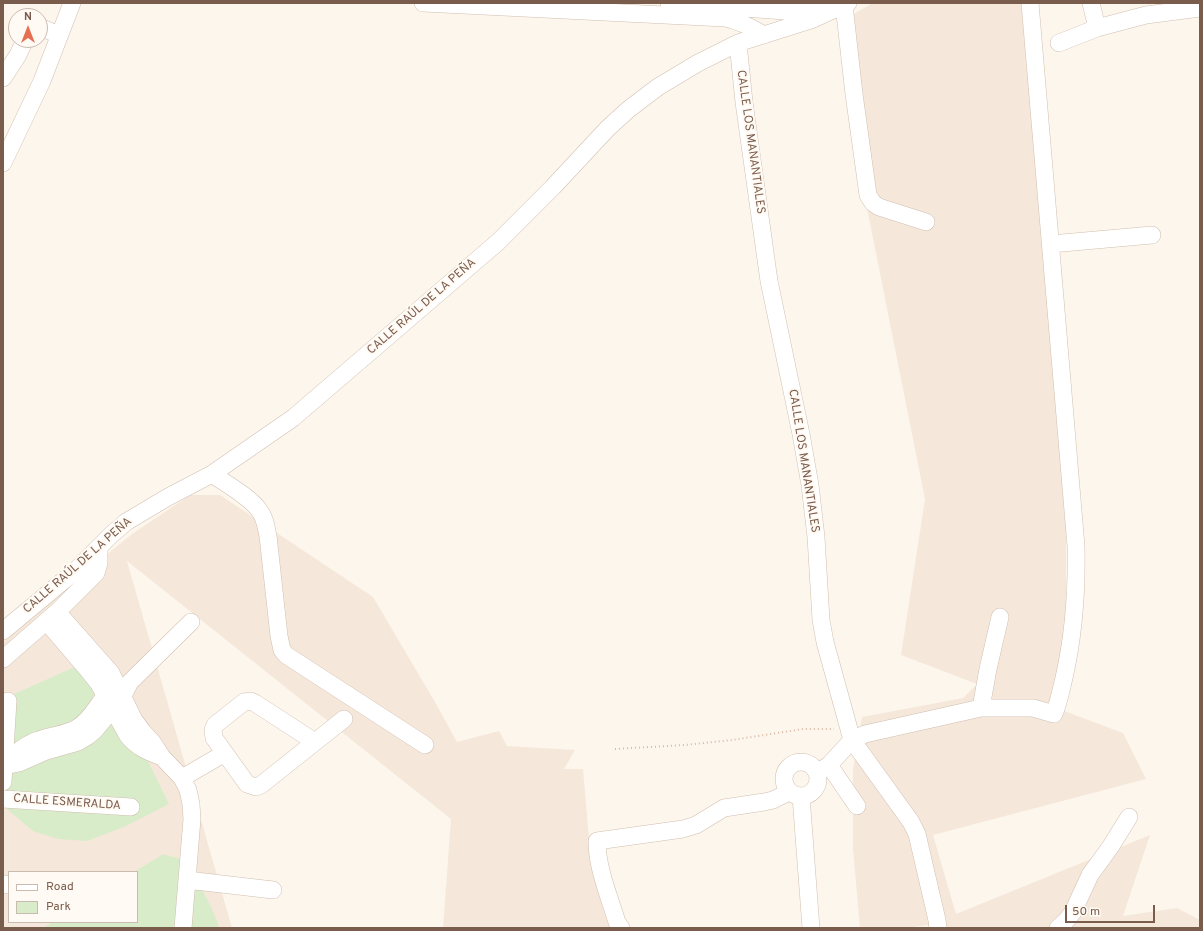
<!DOCTYPE html>
<meta charset="utf-8">
<style>
body{margin:0}
#map{position:relative;width:1203px;height:931px;overflow:hidden;background:#fdf6ec;font-family:Overpass,sans-serif}
canvas{display:block}
.frame{position:absolute;inset:0;border:4px solid #7a5c4d;pointer-events:none}
.legend{position:absolute;left:8px;top:871px;width:130px;height:52px;box-sizing:border-box;background:#fffaf3;border:1px solid #cabbb1;margin:0;padding:5px 7px;list-style:none;font-size:12px;color:#7a5c4d}
.legend li{display:flex;align-items:center;gap:8px;height:20px}
.legend b{width:20px;border:1px solid #cabbb1}
.north{position:absolute;left:8px;top:8px;width:40px;height:40px;box-sizing:border-box;background:#fffaf3;border:1px solid #cabbb1;border-radius:50%;rotate:0deg;font-size:11px;font-weight:700;line-height:16px;text-align:center;color:#7a5c4d}
.north::after{content:'';display:block;margin:auto;width:14px;height:18px;background:#e76f51;clip-path:polygon(50% 0,100% 100%,50% 72%,0 100%)}
.scale{position:absolute;left:1065px;top:905px;width:90px;height:18px;box-sizing:border-box;border:2px solid #7a5c4d;border-top:0;padding-left:5px;font-size:12px;line-height:14px;white-space:nowrap;color:#7a5c4d;-webkit-text-stroke:3px #fffaf3;paint-order:stroke}
</style>
<div id="map">
<canvas width="1203" height="931"></canvas>
<div class="frame"></div>
<ul class="legend">
<li><b style="height:5px;background:#fff"></b>Road</li>
<li><b style="height:11px;background:#d8ecc9"></b>Park</li>
</ul>
<div class="north">N</div>
<div class="scale">50 m</div>
</div>
<script>
const g = document.querySelector('canvas').getContext('2d');
g.lineJoin = 'round';
function fill(path, color) { g.fillStyle = color; g.fill(path, 'evenodd'); }
function strokePath(path, color, width, dash) { g.strokeStyle = color; g.lineWidth = width; g.lineCap = dash ? 'butt' : 'round'; g.setLineDash(dash || []); g.stroke(path); }
function label(font, color, halo, rows, align = 'center') {
  g.font = font + ' Overpass,sans-serif'; g.lineWidth = 4; g.setLineDash([]); g.textBaseline = 'middle'; g.strokeStyle = halo; g.fillStyle = color; for (const [text, x, y, turn = 0] of rows) {
    g.save(); g.translate(x, y); g.rotate((+turn || 0) * Math.PI / 180); g.textAlign = isNaN(turn) ? turn : align; if (halo) g.strokeText(text, 0, 0); g.fillText(text, 0, 0); g.restore();
  }
}
const residential = new Path2D(`
 M873,3H1030L1066,499V667L1059,709L1123,733L1146,779L933,835L956,914L1150,835L1123,916L1177,908L1200,920V928H929L928,925L905,928H860L853,849V769L862,717L963,698L977,684L901,655L925,499L868,213L843,20Z
 M190,495H220L373,597L435,702L457,742L499,731L507,746L575,750L564,769H583L591,862L622,928H443L451,819L127,561L232,928H3V643L17,628L132,534ZM9,872H137V922H9Z`);
const green = new Path2D(`
 M97,657L169,804L124,827L87,841L58,839L33,831L8,810L3,804V699Z
 M163,854C168,856 177,857 181,860C192,869 217,914 219,928H43L53,922H137V872H134Z`);
const path = new Path2D(`
 M615,749L685,745L732,740L803,729H834`);
const minor = new Path2D(`
 M423,3L725,18C740,21 751,27 764,35
 M669,3L786,11H803L822,4
 M1091,3L1097,28
 M844,5L854,94L868,195L873,203L879,207L926,222
 M40,27L59,35
 M738,43L744,102L769,281L801,434L810,485L816,537L821,620L825,642L852,740L911,822L917,834L937,920L938,928
 M1059,43L1097,28L1146,15L1200,8
 M3,78L18,55L25,40
 M3,163L42,81L72,3
 M1051,244L1152,235
 M212,474C225,483 250,497 259,510C265,517 266,527 268,536L279,636L282,650L286,655L425,745
 M57,612L111,673L134,720L143,732L153,743L162,757L182,778L188,790L191,804L192,819L183,928
 M46,621L87,669L99,684L128,736C137,747 148,752 162,757
 M3,631L75,571L111,535L126,522L168,497L212,474L293,418L498,242L553,187L608,128L629,109L658,87L698,63L738,43L811,20L848,3
 M3,659L57,612L96,573L99,563V547
 M981,708L988,669L1000,617
 M315,742L255,703L251,701L244,702L215,725L213,730L214,738L247,784L256,787L261,785L344,719
 M784 779a17 17 0 1 1 34 0a17 17 0 1 1-34 0Z
 M5,765C14,754 25,744 39,740C51,735 65,735 77,728C93,719 98,701 112,689
 M829,765L857,806
 M4,766L19,763L46,751L78,742L88,736L95,730L123,696L130,682L191,622
 M817,773L829,765L852,740L865,734L981,708H1033L1054,714C1059,702 1061,690 1064,678C1074,634 1077,591 1076,546L1030,3
 M182,778L225,753
 M3,782L8,701
 M801,796L811,928
 M3,799L131,807
 M187,880L273,890
 M3,884L9,885
 M621,928L617,922C609,896 597,868 597,841L683,829L696,825L724,808L764,802L773,800L789,792
 M1058,928L1065,922L1073,912L1090,875L1111,846L1129,817`);
const streetNames = [
 ["CALLE LOS MANANTIALES",750,142,82],
 ["CALLE RAÚL DE LA PEÑA",422,307,-41],
 ["CALLE LOS MANANTIALES",803,461,81],
 ["CALLE RAÚL DE LA PEÑA",78,566,-41],
 ["CALLE ESMERALDA",67,803,4]
];
fill(residential, '#f5e8da');
fill(green, '#d8ecc9');
strokePath(minor, '#d1beb0', 18);
strokePath(path, '#d9b8a5', 2, [1, 3]);
strokePath(minor, '#fff', 17);
label('12px', '#7a5c4d', '#fffaf3', streetNames);
</script>
